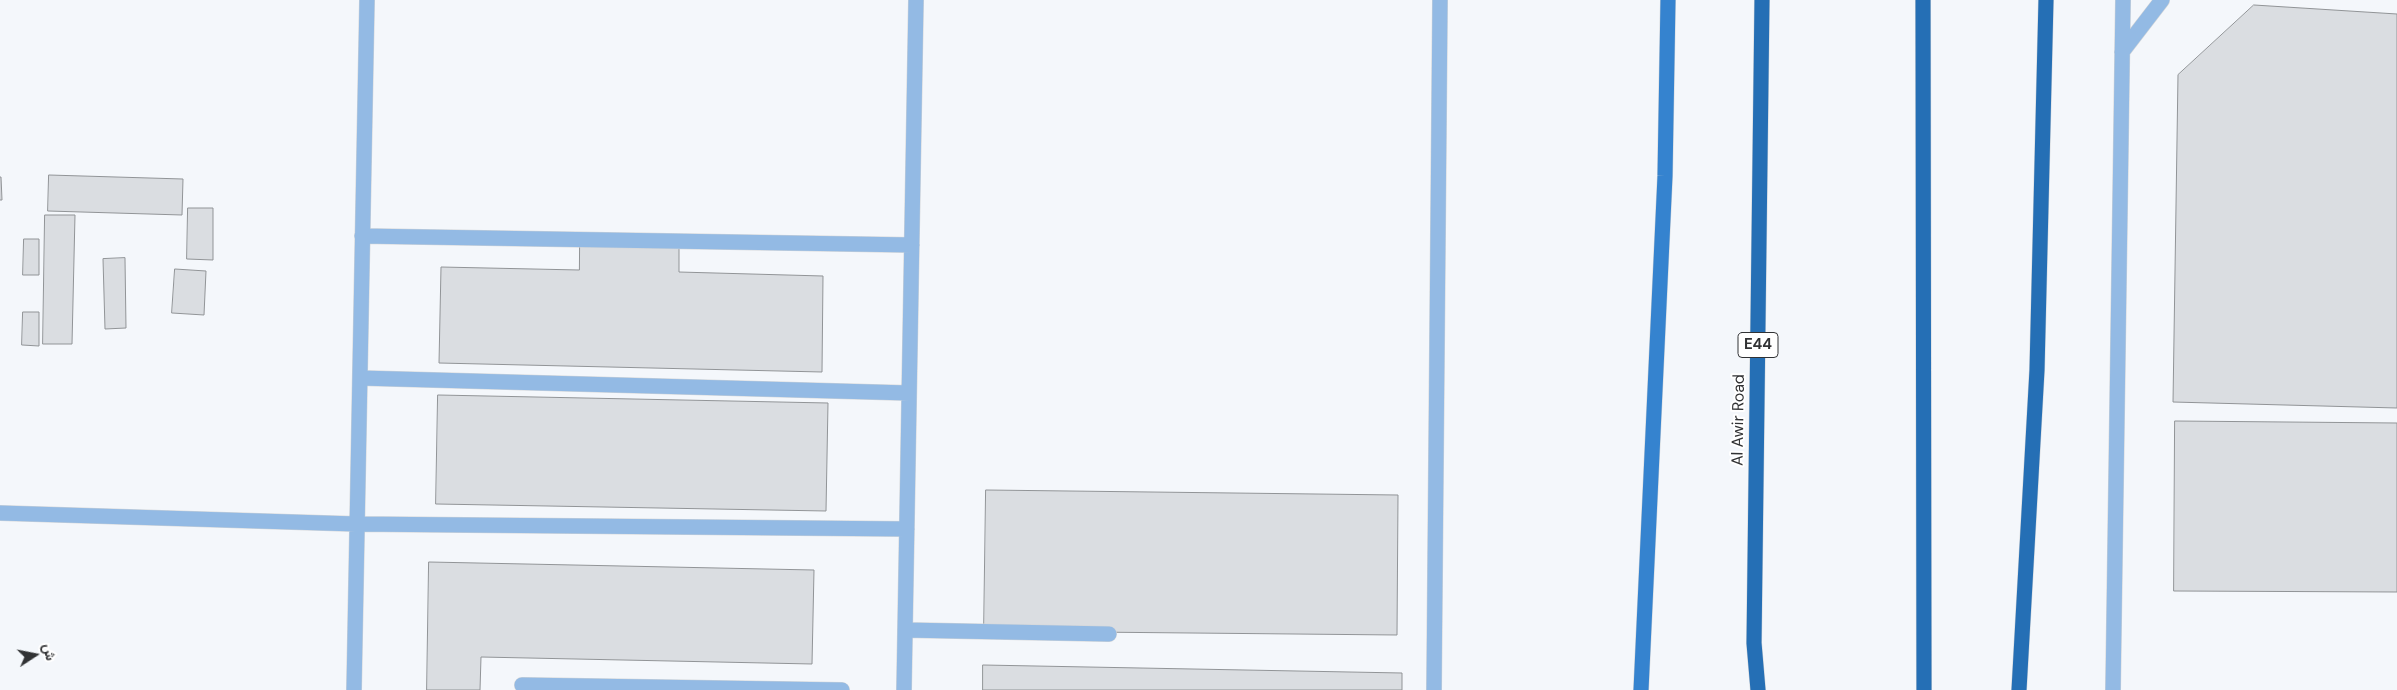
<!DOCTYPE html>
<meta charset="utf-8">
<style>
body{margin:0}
#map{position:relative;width:2397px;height:690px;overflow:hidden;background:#f4f7fb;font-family:"DM Sans",Vazirmatn,sans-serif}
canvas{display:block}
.north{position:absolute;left:10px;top:630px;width:50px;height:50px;-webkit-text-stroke:4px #fff;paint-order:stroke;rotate:79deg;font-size:14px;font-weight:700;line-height:20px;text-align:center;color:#313234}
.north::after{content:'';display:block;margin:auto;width:18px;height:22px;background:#313234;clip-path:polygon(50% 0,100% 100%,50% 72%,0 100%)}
</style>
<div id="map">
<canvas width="2397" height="690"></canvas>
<div class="north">ش</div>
</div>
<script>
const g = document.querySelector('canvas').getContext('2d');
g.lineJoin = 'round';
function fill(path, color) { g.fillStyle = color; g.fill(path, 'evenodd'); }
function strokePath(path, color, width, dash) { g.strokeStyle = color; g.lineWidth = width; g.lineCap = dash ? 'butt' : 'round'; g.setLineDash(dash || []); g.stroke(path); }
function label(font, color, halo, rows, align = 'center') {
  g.font = font + ' "DM Sans",sans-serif'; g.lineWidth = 4; g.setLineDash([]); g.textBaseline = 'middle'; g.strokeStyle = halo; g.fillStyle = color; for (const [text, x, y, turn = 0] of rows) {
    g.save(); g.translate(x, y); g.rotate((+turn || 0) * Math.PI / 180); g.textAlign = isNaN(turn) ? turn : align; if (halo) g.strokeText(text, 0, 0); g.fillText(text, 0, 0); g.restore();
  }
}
const building = new Path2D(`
 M2254,5L2397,14V408L2173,402L2178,75Z
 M49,175L183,179L182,215L48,211Z
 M0,177H1L2,200H0Z
 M188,208H213V260L187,259Z
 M45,215H75L72,344H43Z
 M24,239H39V275H23Z
 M580,245L679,247V272L823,276L822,372L439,363L441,267L579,270Z
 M125,258L126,328L105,329L103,259Z
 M175,269L206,271L204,315L172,313Z
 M23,312H39V346L22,345Z
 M438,395L828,403L826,511L436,504Z
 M2175,421L2397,423V592L2174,591Z
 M986,490L1398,495L1397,635L984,631Z
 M429,562L814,570L812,664L481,657L480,690H427Z
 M983,665L1402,673V690H983Z`);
const lane = new Path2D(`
 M362,236L912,245
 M360,378L909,393
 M0,513L356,524L907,529
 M905,630L1109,634
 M522,685L842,690
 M354,690L367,0
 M904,690L916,0
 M1434,690L1440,0`);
const street = new Path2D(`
 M2122,52L2162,0
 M2113,690L2123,0`);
const primary = new Path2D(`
 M1641,690L1665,176L1668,0`);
const highway = new Path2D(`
 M1923,0L1924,690
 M1758,690L1754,643L1762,0
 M2019,690L2037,370L2046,0`);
const shields = [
 [1758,345,40]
];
const shieldNames = [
 ["E44",1758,345]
];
const streetNames = [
 ["Al Awir Road",1739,420,-89]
];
fill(building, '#dadde1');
strokePath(building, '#919497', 1);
strokePath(lane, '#d1d4d7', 16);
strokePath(street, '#d1d4d7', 16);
strokePath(primary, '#d1d4d7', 16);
strokePath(highway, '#d1d4d7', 16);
strokePath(lane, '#93bae4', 15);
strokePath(street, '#93bae4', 15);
strokePath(primary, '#3583cf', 15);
strokePath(highway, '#256fb5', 15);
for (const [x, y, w] of shields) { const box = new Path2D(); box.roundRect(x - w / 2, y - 12.5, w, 25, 4); g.fillStyle = '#fff'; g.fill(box); strokePath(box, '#313234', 1); }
label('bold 15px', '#313234', null, shieldNames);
label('16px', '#313234', '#fff', streetNames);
</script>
